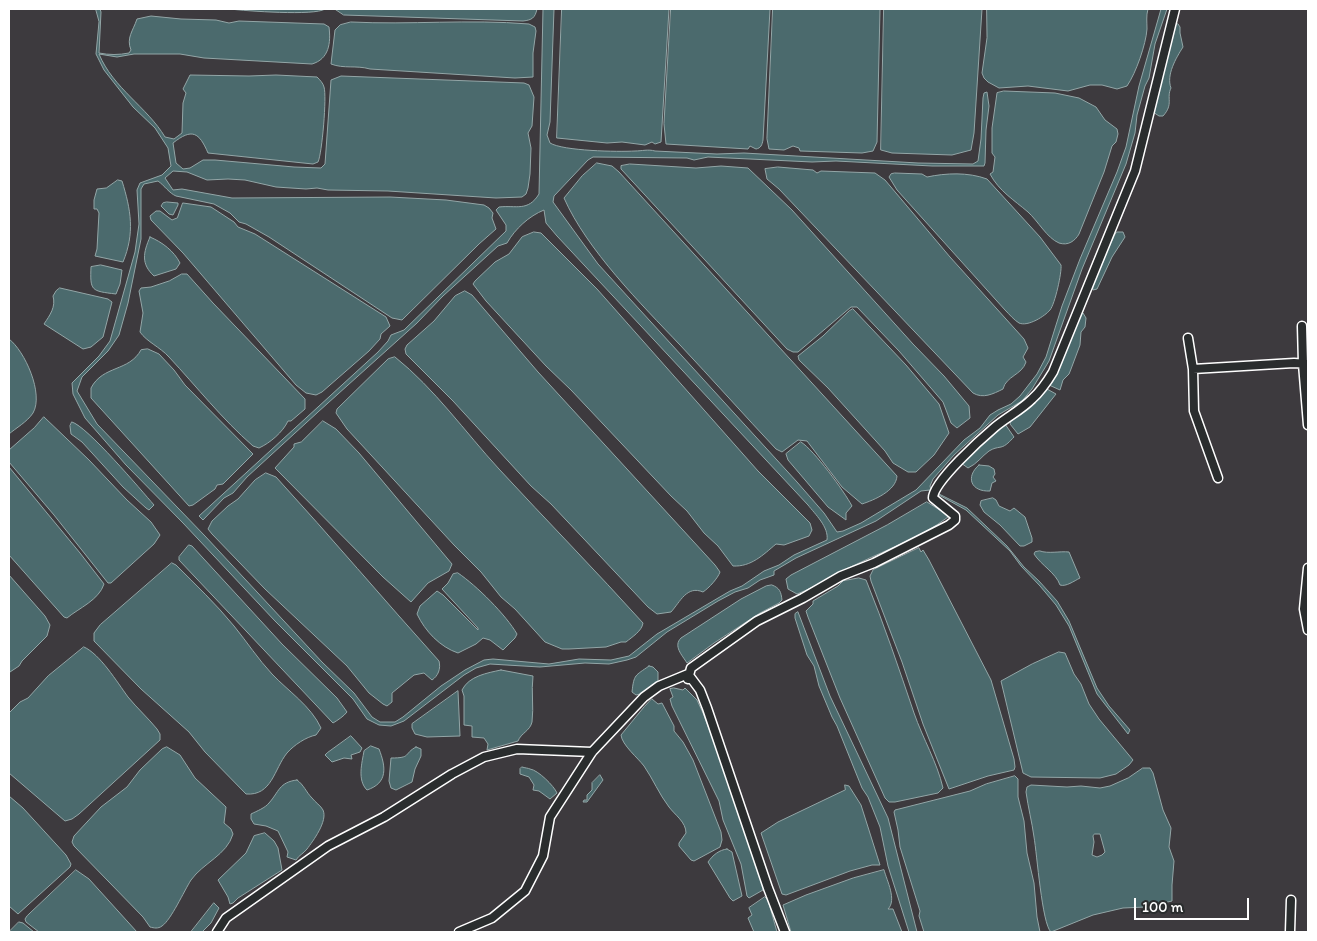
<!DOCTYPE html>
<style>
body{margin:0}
#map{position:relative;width:1317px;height:941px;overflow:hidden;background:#3d3a3e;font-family:Itim,sans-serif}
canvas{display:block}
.frame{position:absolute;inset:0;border:10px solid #fff;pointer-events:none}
.scale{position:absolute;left:1134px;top:898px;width:115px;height:22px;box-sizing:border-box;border:2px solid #fff;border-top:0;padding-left:6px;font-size:15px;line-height:18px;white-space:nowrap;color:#fff;-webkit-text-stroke:4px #2a2d2e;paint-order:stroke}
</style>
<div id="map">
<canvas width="1317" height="941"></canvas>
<div class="frame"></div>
<div class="scale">100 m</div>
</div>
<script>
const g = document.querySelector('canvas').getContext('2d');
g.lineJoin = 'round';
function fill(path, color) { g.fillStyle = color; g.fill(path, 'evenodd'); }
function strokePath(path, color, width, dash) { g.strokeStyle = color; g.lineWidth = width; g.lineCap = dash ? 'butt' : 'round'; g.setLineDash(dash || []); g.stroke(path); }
const water = new Path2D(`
 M96,9H100L101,12L99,53C109,55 119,55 129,53L131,50C126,38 133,31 137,19L151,16L181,19L216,20L229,23L239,21L324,24L329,27C331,43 329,59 312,64L204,58L180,54H134L117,57L99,54C113,88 147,107 165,137L174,139L182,133L183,103L186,93L183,89L190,75L249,76L276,75L317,77C320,80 323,83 324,87C327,96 322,154 318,162L313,164L208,153C199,132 192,128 173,143L176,163L183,169L190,168L203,160H215L294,167L321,168L325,164L331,80L341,76L524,83L529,85L534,97L532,126L528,133L531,148L530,174L528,188L526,194L522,197L496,198L388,191L328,190L317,188L306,189L276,187L245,180L228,179L207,180L187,172L173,171L165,178L173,190L182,189L232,198L390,197L446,200L484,205L489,208L493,213L492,218L496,229L479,244L402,320L392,318L269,237L246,224L239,222L230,213L221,208L214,204L176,196C169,193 165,186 158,181L144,184L141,189V239L128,303L119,335L108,351L82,377L77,391L97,424L205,536L322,662L354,693L372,717L380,722H395L403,717L441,686L465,670L484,660L493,659L549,664L579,659L611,660L629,656L657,634L730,591L742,586L764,571L779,565L794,555L827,540C829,527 815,514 808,505L557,236L546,223L544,210C529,216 515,229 507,243L498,246L443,296L417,323L318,412L247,477L233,493L224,498L203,520L199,516L378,352L388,341L391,335L404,330L506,231V225L496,210L499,207C516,205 528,212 539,194L543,9H554L550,122L547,135L550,143C563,151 618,152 635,151C642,151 648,149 655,151L717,154L744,153L918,163L973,164L978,161L981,139L983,98L984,93L987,92L989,106L986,130L985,163L984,166H932L836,161L812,162L708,157L694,160L687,158L593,157L588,160L554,196L553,202L598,264L797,482L824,513L837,532L843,531L861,523L916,490L964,440L980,428L990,415L998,410L1011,404L1020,396L1037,374L1046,357L1062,306L1080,259L1117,172L1126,147L1139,86L1161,9H1167L1155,44L1149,78L1145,86L1137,115L1135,133L1126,164L1082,269L1049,361L1032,389L1022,401L998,415L954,455L933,479L930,486L931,490L967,508L1007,546L1024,567L1039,581L1057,601L1069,621L1097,688L1109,706L1130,730L1128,734L1097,694L1069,626L1056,605L1040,586L1021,566L1010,551L966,510L930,490L921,491L876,521L796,558L774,571V575L760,580L748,588L735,592L718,601L667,632L636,657L627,660L609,664L585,663L540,667L490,664L476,668L464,675L404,721L391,726L379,725L367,719L353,699L275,621L183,523L126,465L85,418L73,394L72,383L99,356L110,341L135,252L139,224L137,190L140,183L162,175L171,166L168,148L155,128L133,107L104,70L96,54L99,22Z
 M230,9H325C315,16 246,11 230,9Z
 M335,9H537C535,18 532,20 523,21L344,15Z
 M562,9H669L661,142L655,144L652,142L645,145L622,142L607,143L557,138Z
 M671,9H770L763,140C762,145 761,148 756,149L750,146L748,149L666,144L664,124Z
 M773,9H880L877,142L873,151L862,153L800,151L799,148L793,146L784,150L769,149L767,139Z
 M884,9H982L974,133L971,150L952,155L892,153L881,150Z
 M987,9H1148C1146,16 1147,22 1147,29C1146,44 1136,73 1127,86L1117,89L1102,85H1090L1068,91L1028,86L999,88L988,82L984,78L982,73L987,38Z
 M351,22C410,25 469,19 529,24L535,27L536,31L533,53V77L515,78L370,69C356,65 344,69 331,64L335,30L340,25Z
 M1178,24L1180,27V33L1183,47C1176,58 1166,75 1171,88C1166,98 1174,104 1163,116H1159L1153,112L1174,26Z
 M1004,91L1055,93L1079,98L1096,107L1105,120L1117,129L1118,134L1116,142L1112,146L1104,172L1079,234C1075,241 1068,246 1059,243C1047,238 1038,221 1028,212C1014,200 999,191 990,174L993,172L995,157L992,153V128L997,93Z
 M597,163L612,166L619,172L897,476C896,491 874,500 862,504L842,487L807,441L798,440L782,452L776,449C744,415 712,379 680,345C641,304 587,250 564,198L582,176Z
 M630,164L696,168L721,166L748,168L792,210L913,344L944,376L969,406L970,418L957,428L951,423L943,402L899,351L857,307H851L798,352H793L787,349L621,169V166Z
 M778,167L813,170L817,173L821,171L875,173L885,180L950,257L1024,339L1028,348L1023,357L1026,362C1022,375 1006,376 1003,389C993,394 983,399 973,393L779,189L767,179L765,169Z
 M895,173L922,174L927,177C946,173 968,172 987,179L1040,237L1061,265C1062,272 1055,304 1050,310C1045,316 1028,327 1019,323C1014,320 1009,314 1005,310L897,190L889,177L891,174Z
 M118,180L122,181C131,210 135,233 123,262L95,256L97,249L99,213L97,209H94V200L97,189L106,188Z
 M167,202L178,203V205L173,215L169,214L161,206L163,203Z
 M183,203L211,207L234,222L238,227L255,234L386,317L390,326L381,334L380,339L369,351L322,392L316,395L306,393L296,385L183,253L151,220L150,216L156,211H160L172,220L177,218Z
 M534,232L541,233L597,289L758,471L810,523L812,530L809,536L784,545L776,544C763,555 751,567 733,566L718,546L704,533L687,511L671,496L571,390L546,366L486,301L473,284L475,281L495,262L509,254L522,237Z
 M1117,232H1123L1125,237L1112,257L1097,289L1093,290L1092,283L1114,236Z
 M150,237C162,242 174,251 180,263L176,269L154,276C141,264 143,253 150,237Z
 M101,265L122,270L120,284L116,294C91,291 90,291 91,267Z
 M182,274H187L213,303L305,399V409L291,421H288C283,432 270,443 259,448L253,446C222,419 197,387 169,357C160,347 147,342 140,332L143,313L139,291L141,288L151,287L169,281Z
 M60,288L108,299L112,302L103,337L91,347L83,349L44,324C50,315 56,307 53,296L56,291Z
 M465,291L472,295L538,372L715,565L720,572C718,578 709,588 703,592C687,585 680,602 671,612L657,614L648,607L551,504L531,486L453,401L406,354L405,349L407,345L434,321L455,296Z
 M853,309L906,365L939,404L949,433L934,455L916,472H908L893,463L885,451L828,388L799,360L798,356L823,336L849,311Z
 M1079,313H1083L1086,318L1085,327L1081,332L1080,345L1071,369L1069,374L1063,380L1060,390L1049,385L1062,362Z
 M9,339C25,351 44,394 33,413C27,422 16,428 9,434Z
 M148,349L159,354L174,370L185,385L253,454L223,484L217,485L215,489L193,505L189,506L91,398V388C103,365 129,372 141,350Z
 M395,357C435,389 465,432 499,469C547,521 596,571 643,623C642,631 632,637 626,642H621L606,647L569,649H562L545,642L515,609L501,597L481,572L454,545L347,429L336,413L337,409L388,359Z
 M1047,389L1056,394L1030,427L1018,434L1010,424L1011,420L1029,407Z
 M44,417L89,460L127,500L151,522L160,535L154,544L111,583H108L54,515L9,462V450L34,428Z
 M323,421L336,429L359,453L452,564L449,571L428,583L411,602L383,577L275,468L294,447V444L301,442Z
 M72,422C87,426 141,490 154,505L149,510L146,508L123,487L82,442L71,434L70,426Z
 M1005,424L1014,437C1010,441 1006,446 1001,447C996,448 994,448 989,451C982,456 977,464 968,468L961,463C969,455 978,449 986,441C993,436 997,429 1005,424Z
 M801,442C814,450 844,491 852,506L846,513V520L828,507L788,460L786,454Z
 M979,465L989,466L994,469L995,474L993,477L996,481L992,483L990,491C971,492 965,477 979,465Z
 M9,467L80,553L104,584C99,600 79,608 67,618L64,617L9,555Z
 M266,473L276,477C331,537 384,600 439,661C441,669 438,676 432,680L424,673L414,675L392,693V702L387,706L383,704L369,693L347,666L265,589L212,534L208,529L212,521L228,506L238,499L255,480Z
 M993,498L996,500L999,506L1010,511L1014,508L1025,517L1032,538V542L1024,546H1020L1000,525L984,512L980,505L981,501Z
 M927,502L946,514L948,517C922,537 888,549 859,563C839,572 818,586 797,594L788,589L786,579L791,575L887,525Z
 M189,545L192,546L282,644L337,698L347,712C344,716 338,720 333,723L332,722L179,560V557Z
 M919,548L921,552L923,550L929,560L991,680L1014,759L1015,767L1014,770L988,776L949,789L923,724L902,662L871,581L870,576L873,570Z
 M1040,551C1048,554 1060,551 1069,552L1080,578C1074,581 1066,587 1060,585C1056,573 1041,565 1034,554L1035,552Z
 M172,563L176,565C196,585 216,604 234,626C247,642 258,659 272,674C288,691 311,706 321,728L316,735C306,737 294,745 287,753C274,769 272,796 246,794L205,752L189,732L141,689L94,641V633L100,625Z
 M458,573C477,586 506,615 517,634L515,638L503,650L490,640L483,638L476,644L458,653C440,647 425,631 417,614L420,606L437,591L443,595L478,630V628L442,589L448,583L453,574Z
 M9,575L45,616L50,625L47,636L22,661L19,666L10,672Z
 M859,578L866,580C884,624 899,669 914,713C923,739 937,762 943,788L938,793L895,802H889L885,798L840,698L808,617L806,611L813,604V601L838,586L843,581Z
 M772,585C780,588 781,592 782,600L779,603L760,613L714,643L687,663C682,655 673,646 681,638L741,599L766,586Z
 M798,612L830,696L888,818L917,932H909L888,866L880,827L868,797L862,788L837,726L832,717L819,686L814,666L807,655L795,618V614Z
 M84,647C100,654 117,682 128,697C137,708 148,718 157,729L160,734V740L79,814L72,819L65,821L9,773V713L20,702L28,698L48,676Z
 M1059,652L1065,653L1074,674L1081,684L1089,704L1099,719L1133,760L1129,765L1116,774L1100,778L1031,777L1023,773L1001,681L1032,664Z
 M649,666L653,667L658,672V682L640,694L636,695L632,692C634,674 635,676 649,666Z
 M501,670L533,676C531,691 534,707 532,722C530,731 521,733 518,741L487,750L488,744L484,738L472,737V726L464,725V696L462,690C469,676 487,673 501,670Z
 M674,688L683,690L685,688L697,700L703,713L727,776L736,807L764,887L763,890L749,898L747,896L741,864L723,820L719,801L672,706L670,699L673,697L670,689Z
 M458,691L460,736L427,737L415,734L412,728V724Z
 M652,699L658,704L662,703L674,726V731L683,742L693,760L721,832L722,840L720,847L694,861L691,860L679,846V843L686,833C686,822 675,815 669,807C659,794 653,779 644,766C638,758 622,745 621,735L644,707Z
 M351,736L362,748L360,752L351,755L352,759L344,758L332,762L325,755L327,753Z
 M371,746L379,749C386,767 388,783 367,790C357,780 362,763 364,751Z
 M167,747L180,755L195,778L226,807L224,823L231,829L233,834C227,855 203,863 191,880C184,891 171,920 162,926C158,929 154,928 150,927L143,917L74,846L72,842L74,836L101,807L127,787L140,770L162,749Z
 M416,747L421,749V756L415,769L412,782L396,790L391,788L389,781L391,758C412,758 403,754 416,747Z
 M522,767C525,768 528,768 530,769C538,770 554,786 557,793L550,799L539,791L533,790L534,785L529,777L520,774V769Z
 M1143,768H1150L1153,773L1163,810L1171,828L1169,847L1174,861L1172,885V901L1146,907L1123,908L1093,915L1051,932C1042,924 1037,854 1034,837C1032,822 1028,807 1026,792L1027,787L1031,785L1067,787L1081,786L1100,788L1110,786L1128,778ZM1095,834H1100L1105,852L1102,855L1097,857L1092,855L1094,842L1093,836Z
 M600,775L603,780L587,802H583L584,800H587V795L592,790V783Z
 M1015,776L1018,779V797L1024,821L1027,853L1034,883L1037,917L1040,932H924L919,916L920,911L900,847L898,830L894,812L895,810L970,791L986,784Z
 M297,780C304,785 306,792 312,798C315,802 321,806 323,810C328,821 313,841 307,849C303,854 299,855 296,860L287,857L288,852L278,831L266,826L254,824L251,819V814C257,811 265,808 269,803C279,792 279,782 297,780Z
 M845,785L849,786L861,805L880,865H872L850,871L786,895L782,894L761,833L778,822L845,790Z
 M9,796L23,808L66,855L71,864L70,867L18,914L9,906Z
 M265,833L274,841L278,848L282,870L238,898L233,903L230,904L228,897L218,880L246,853L254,836Z
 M727,849L732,852L742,896L733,901L730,898L708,862C713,855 719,850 727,849Z
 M76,870L89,879L137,932H39L26,922L25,919L27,916Z
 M884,870C887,881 897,900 888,909H893L902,932H791L783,905L806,895L853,878Z
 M765,897L768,900L777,932H754L748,918L752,915L749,908Z
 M214,903L219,908L211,923L202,932H191Z
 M19,922L23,923L34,932H9Z`);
const minor = new Path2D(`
 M1302,326L1303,364L1308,425
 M1188,338L1193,369L1194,411L1218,478
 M1193,369L1294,363L1308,364
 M1308,568L1304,609L1308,630
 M688,679L691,668L757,621L803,598L841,576L874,563L949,525L955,520V516L933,498C933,482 982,438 995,427C1007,417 1021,410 1032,399C1041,391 1047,382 1053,372L1135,171L1175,9
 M217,932L226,918L328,846L384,817L452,774L484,757L517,749L592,752
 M459,932L492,918L525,891L543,856L550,817L592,752L644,697L659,686L688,674L700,690L707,708L768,888L785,932
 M1290,932L1291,900`);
fill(water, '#4b6a6d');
strokePath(water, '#93a6a7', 1);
strokePath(minor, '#fff', 11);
strokePath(minor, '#2a2d2e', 8);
</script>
